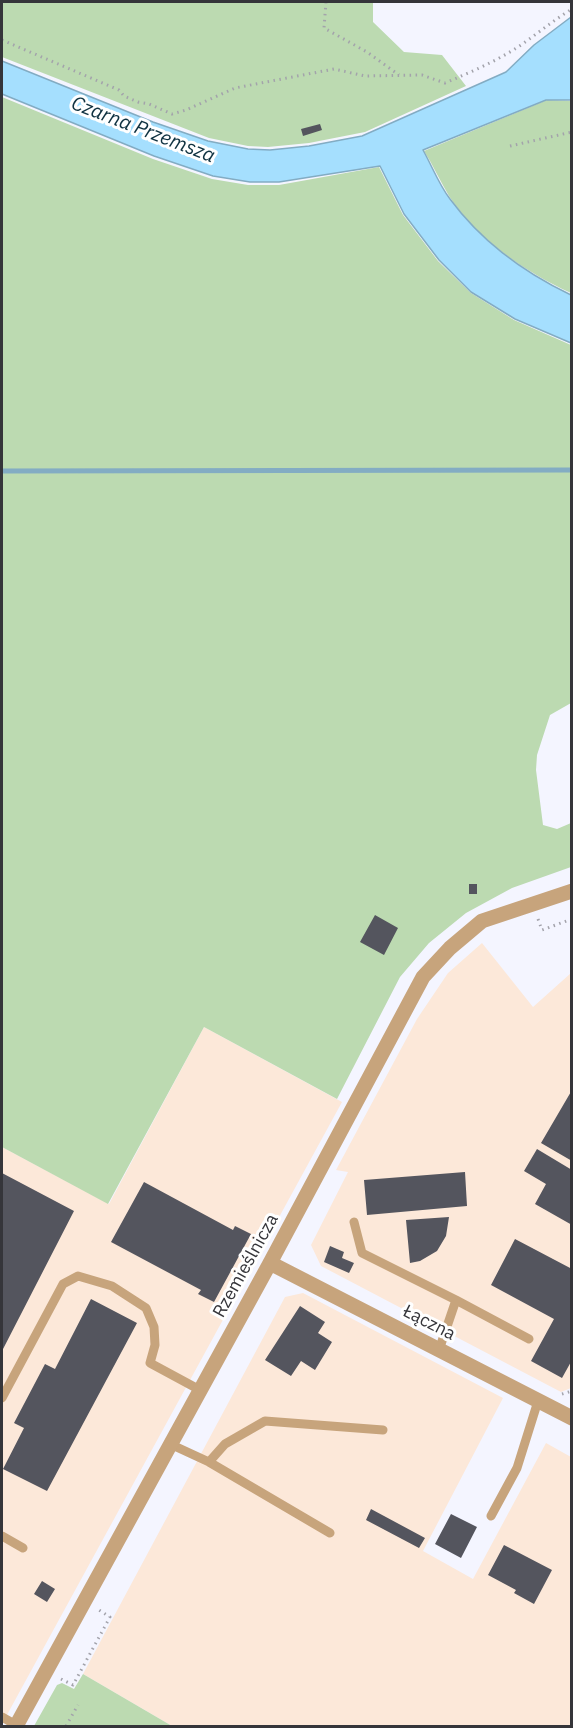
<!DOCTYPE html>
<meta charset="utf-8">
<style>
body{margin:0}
#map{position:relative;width:573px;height:1728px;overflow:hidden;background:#f4f5ff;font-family:"IBM Plex Sans",sans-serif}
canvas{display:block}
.frame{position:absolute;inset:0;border:3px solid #35353a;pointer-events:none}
</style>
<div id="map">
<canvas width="573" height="1728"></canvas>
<div class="frame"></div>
</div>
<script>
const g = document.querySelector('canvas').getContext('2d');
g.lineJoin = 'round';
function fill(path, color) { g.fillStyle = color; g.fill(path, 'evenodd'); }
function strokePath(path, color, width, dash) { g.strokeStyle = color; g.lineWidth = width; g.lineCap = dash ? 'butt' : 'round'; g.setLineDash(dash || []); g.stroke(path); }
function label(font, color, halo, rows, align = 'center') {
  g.font = font + ' "IBM Plex Sans",sans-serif'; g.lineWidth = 6; g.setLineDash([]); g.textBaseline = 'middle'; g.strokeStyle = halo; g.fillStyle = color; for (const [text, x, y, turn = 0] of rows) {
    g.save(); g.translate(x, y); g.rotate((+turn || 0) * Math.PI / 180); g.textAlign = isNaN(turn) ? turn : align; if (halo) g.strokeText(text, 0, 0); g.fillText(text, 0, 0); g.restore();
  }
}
const industrial = new Path2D(`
 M482,943L533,1007L571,973V1388L561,1392L321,1266L311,1245L348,1172L336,1170L417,1019L448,973Z
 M204,1027L342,1102L2,1724V1147L109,1204Z
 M303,1293L503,1398L423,1551L473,1579L546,1443L571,1457V1726H172L83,1674L285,1297Z`);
const green = new Path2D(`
 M2,2H373V22L404,52L442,55L466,86L365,132L309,143L268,147L248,146L209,138L2,57Z
 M2,97L153,159L212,179L248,185H279L379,167L403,215L438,261L471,293L514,320L571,345V703L550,715L537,755L536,770L543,825L557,829L571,823V867L512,888L466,913L429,943L400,977L337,1099L204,1027L108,1204L2,1147Z
 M547,100L571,101V293C525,272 477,239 449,196C440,181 433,165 424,151Z
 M83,1674L172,1726H34L57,1685L62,1683L74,1689Z`);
const water = new Path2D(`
 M571,17V100H546L423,150C432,166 439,185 450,199C481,241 525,273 571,295V343L515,319L471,292L439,260L404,214L380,166L279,182H250L213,176L154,156L2,94V61L153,122L208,141L248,149L270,150L309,146L362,136L506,72L534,45Z`);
const stream = new Path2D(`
 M2,471L572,470`);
const building = new Path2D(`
 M320,124L322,130L303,136L301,129Z
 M469,884H477V894H469Z
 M375,915L398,928L384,955L360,942Z
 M572,1090V1161L541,1143Z
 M537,1149L572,1170V1225L535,1204L546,1184L524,1171Z
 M465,1172L467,1206L367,1215L364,1180Z
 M2,1173L74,1211L2,1351Z
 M144,1182L233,1230L235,1226L251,1234L214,1302L198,1294L201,1290L111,1242Z
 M449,1217L446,1236L437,1251L420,1261L410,1263L406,1220Z
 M515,1239L572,1269V1360L562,1378L531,1361L554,1319L491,1285Z
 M330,1246L344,1252L342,1258L354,1263L349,1273L324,1262Z
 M91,1299L137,1323L47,1491L3,1469L24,1428L14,1423L45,1364L55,1369Z
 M300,1306L325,1322L318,1333L332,1342L315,1370L301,1361L291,1376L265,1360Z
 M371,1509L425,1538L419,1548L366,1520Z
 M451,1514L477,1527L461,1558L435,1544Z
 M504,1545L552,1570L534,1604L514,1593L516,1590L488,1575Z
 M42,1581L55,1589L47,1602L34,1594Z`);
const path = new Path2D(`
 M326,2L324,28L367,52L399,75
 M2,40L119,90L124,96L138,102L149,104L172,114L186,110L235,88L334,69L365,76L422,75L445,83C471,72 497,61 521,45C538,33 554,20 572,9
 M510,146L572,132
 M538,919L542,930L572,919
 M562,1394L572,1391
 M61,1679L73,1685L110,1617L99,1610
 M66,1726L78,1705`);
const lane = new Path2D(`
 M354,1222L362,1253L456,1300L439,1350
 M456,1300L529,1339
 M2,1398L63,1284L78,1276L112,1286L146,1308L154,1327L155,1345L150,1363L200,1390
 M170,1444L209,1462L225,1444L265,1421L383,1430
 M209,1462L330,1533
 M491,1516L517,1468L538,1401
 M2,1536L23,1548
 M2,1717L16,1725`);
const street = new Path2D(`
 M270,1263L572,1418
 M16,1726L270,1263L423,977L450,948L482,921L572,891`);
const streetNames = [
 ["Rzemieślnicza",246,1266,-61],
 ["Łączna",429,1323,27]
];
const waterNames = [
 ["Czarna Przemsza",143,130,21]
];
fill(industrial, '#fce8d9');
fill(green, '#bcdab1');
fill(water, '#a5dffe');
strokePath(water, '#83acc3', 1.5);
strokePath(stream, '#83acc3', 5);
fill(building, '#54555e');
strokePath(path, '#a3a3ab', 3, [1.5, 4.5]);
strokePath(lane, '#c7a47c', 9);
strokePath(street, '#c7a47c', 15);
label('18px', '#35353a', '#fff', streetNames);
label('italic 20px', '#0f3241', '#fff', waterNames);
</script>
